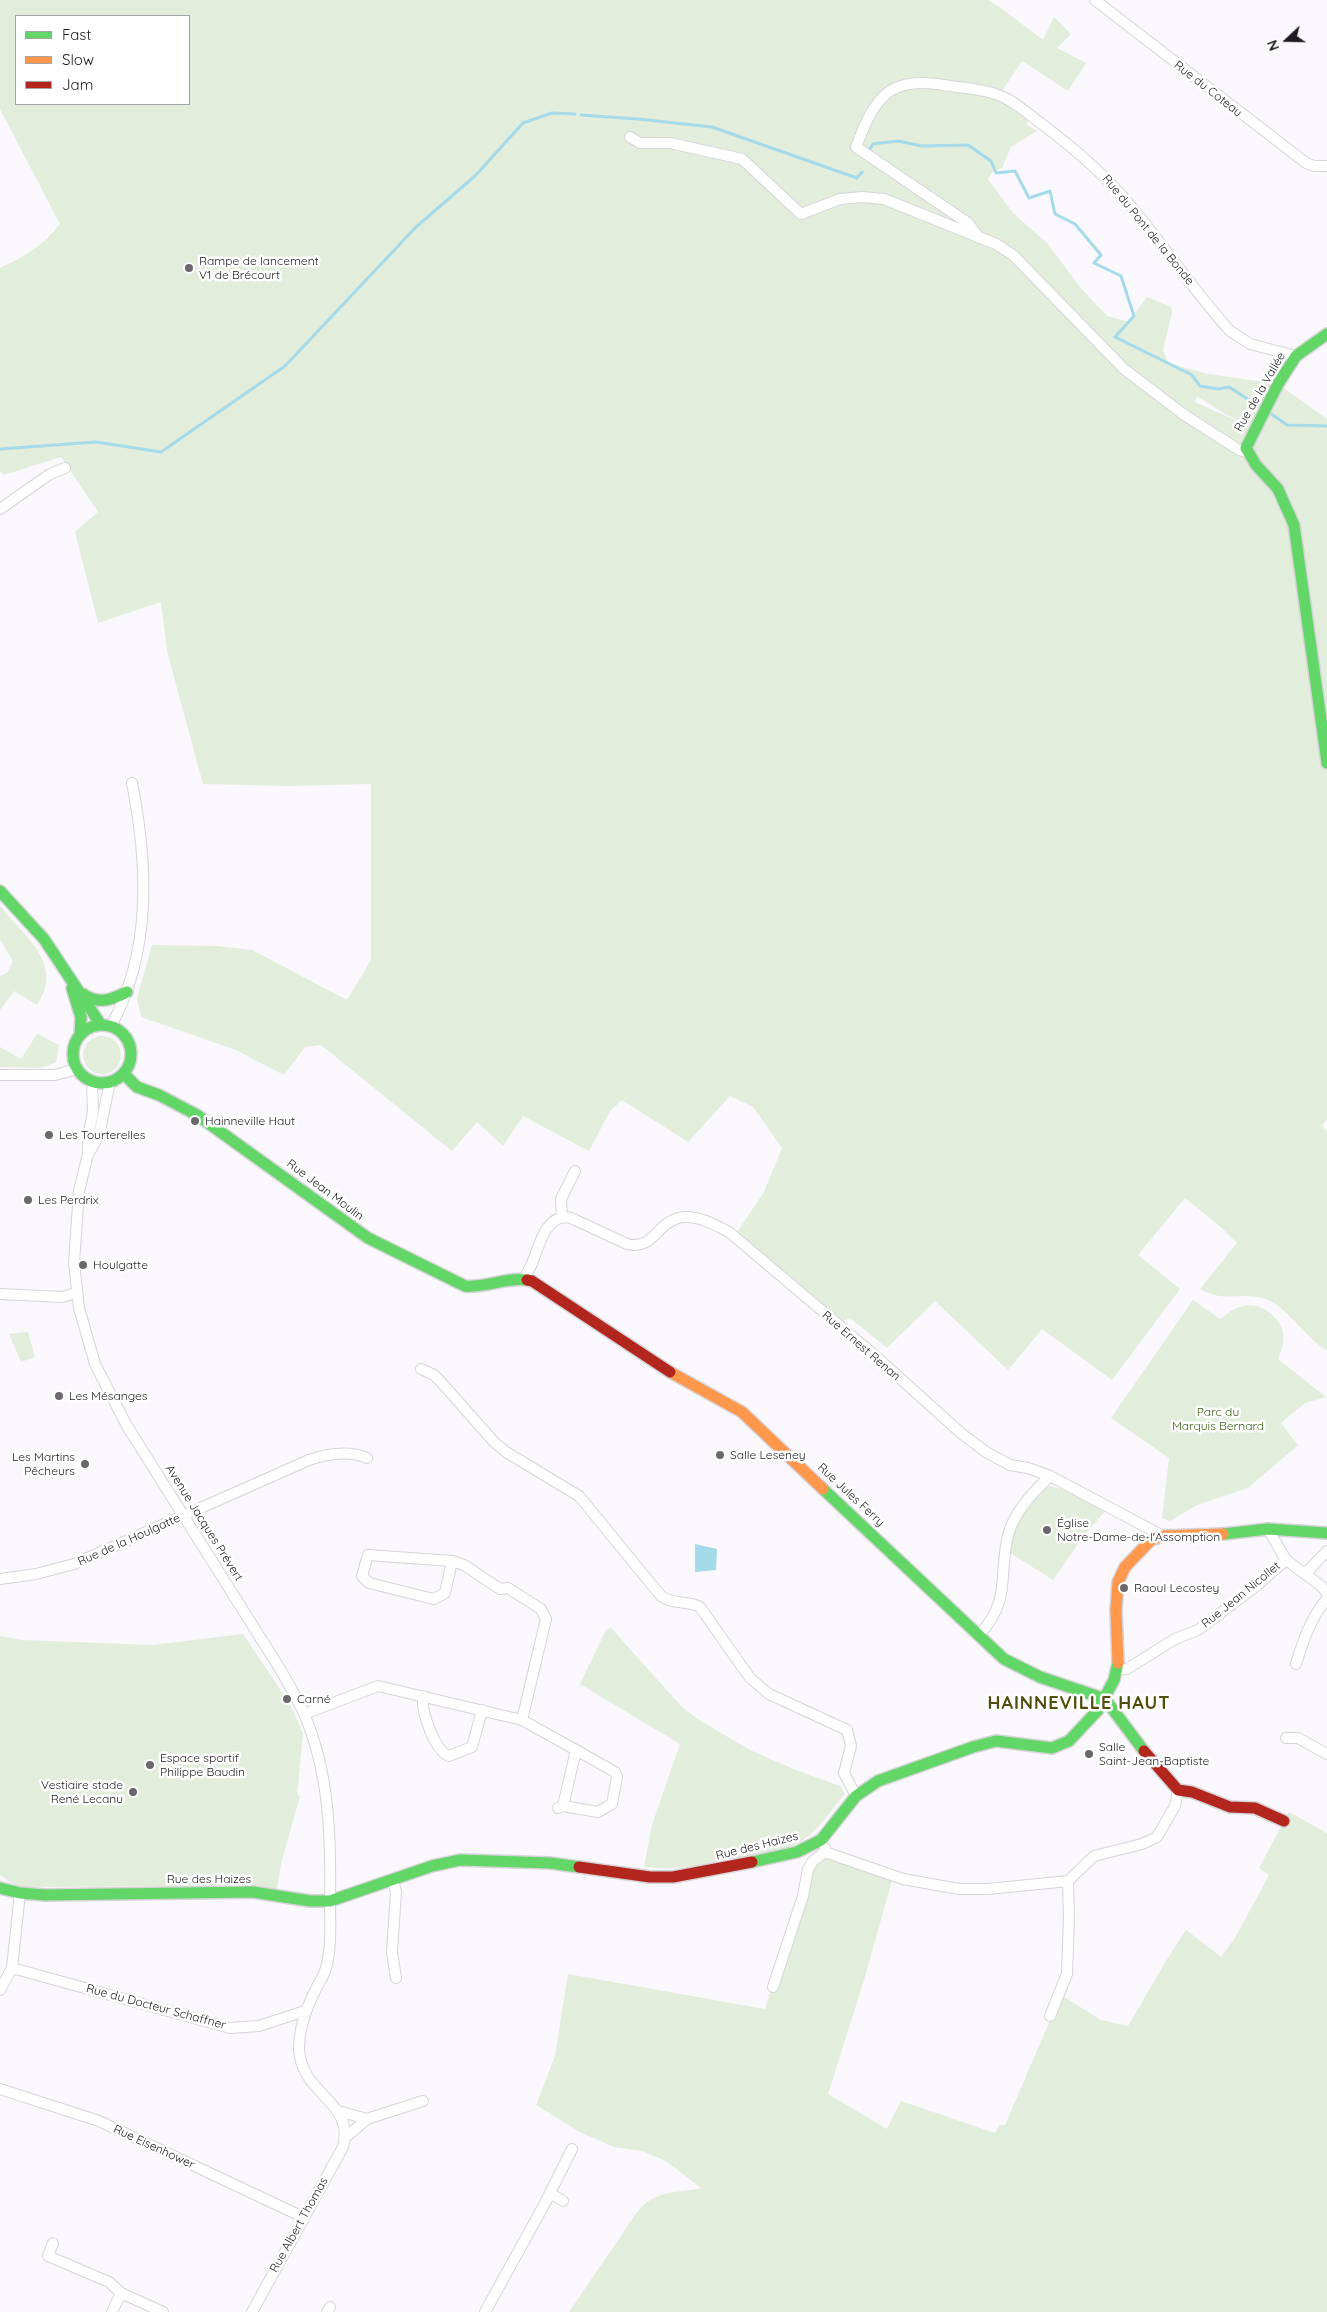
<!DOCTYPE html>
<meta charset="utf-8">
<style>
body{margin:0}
#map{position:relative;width:1327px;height:2312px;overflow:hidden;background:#faf7fd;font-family:Quicksand,sans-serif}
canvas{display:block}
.legend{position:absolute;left:15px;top:15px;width:175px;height:90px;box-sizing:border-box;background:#fff;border:1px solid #a5a4a5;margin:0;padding:6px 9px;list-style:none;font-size:15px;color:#1d1b1f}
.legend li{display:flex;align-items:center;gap:10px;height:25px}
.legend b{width:25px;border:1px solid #a5a4a5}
.north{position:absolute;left:1262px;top:15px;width:50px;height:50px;-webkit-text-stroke:4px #fff;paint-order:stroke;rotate:249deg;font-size:14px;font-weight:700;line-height:20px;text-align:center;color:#1d1b1f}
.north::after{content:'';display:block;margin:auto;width:18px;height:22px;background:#1d1b1f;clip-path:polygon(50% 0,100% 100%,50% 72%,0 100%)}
</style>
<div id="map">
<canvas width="1327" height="2312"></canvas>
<ul class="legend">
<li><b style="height:6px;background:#63d668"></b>Fast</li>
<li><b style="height:6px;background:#ff974d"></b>Slow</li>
<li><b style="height:6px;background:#b3261e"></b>Jam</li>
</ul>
<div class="north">N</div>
</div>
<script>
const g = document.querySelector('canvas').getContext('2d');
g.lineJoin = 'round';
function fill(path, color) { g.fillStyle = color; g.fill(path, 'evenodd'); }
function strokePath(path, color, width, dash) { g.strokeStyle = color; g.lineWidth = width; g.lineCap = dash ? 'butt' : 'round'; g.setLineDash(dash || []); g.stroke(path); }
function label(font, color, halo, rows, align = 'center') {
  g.font = font + ' Quicksand,sans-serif'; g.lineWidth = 5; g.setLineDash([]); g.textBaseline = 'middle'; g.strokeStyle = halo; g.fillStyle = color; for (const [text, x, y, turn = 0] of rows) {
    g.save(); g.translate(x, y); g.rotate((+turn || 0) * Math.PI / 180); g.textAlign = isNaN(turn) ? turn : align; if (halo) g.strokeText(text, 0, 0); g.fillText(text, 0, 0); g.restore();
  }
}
const green = new Path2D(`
 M0,0H988L1001,8L1043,40L1054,17L1071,34L1057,48L1086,63L1068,91L1022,61L1002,91L1031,116L1026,124L1037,131L1011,147L1002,168L993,171L988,179L1013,213L1047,243L1080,287L1107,316L1129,322L1147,297L1171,307L1172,313L1163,350L1168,363L1208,374L1271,383L1252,426L1225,414L1197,396L1195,402L1255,429L1278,384L1327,419V1119L1322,1126L1327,1131V1350C1308,1341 1288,1308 1268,1300C1244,1290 1224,1304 1200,1289L1237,1243L1222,1228L1185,1198L1138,1255L1180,1289L1112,1380L1042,1329L1008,1370L935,1301L887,1348L850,1318L842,1322L737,1232L764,1192L782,1148L753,1107L730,1096L688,1142L622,1100L610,1111L589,1151L523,1116L503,1146L477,1122L452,1151L321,1045L305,1047L284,1075L236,1050L141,1017L137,998L152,945L217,946L252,950L347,1000L371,960V784L288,786L203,784L167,651L161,602L98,623L75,532L98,512L61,457L4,475L0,472V268C24,257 44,245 60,224L0,109ZM16,16H189V104H16Z
 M0,906C24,936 65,964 37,1005L14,991L0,1010V976L7,973L13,961L0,939Z
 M37,1034L59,1045L56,1062L41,1068L0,1067V1047L21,1059Z
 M83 1055a19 19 0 1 1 38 0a19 19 0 1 1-38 0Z
 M1193,1300L1220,1319C1227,1315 1231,1309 1240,1307C1251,1303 1261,1306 1270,1313C1287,1327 1286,1340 1278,1359L1326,1397L1305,1403L1281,1423L1298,1445L1248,1488L1197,1505L1170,1521L1162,1518L1169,1458L1111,1418Z
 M28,1332L35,1357L21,1362L9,1334Z
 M1050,1486L1077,1493L1105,1511L1080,1541L1053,1580L1007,1551C1013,1526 1026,1499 1050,1486Z
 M611,1628L682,1707L699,1720L750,1750L796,1770L840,1786L845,1794C825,1816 817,1837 787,1848C740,1858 693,1872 644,1867L652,1825L680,1744L580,1684L604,1634L606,1630Z
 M243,1634L291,1706L303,1733L297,1795L300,1796L281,1864L277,1889L250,1886L18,1887L0,1875V1636L22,1640L153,1645Z
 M1289,1812L1327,1833V2312H569C585,2288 601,2265 617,2242C629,2226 636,2206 656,2197C671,2190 687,2192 701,2188L666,2161L642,2151L614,2147L580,2132L536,2105L555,2056L568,1974L765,2009L808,1869L825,1852L893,1877L864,1980L828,2094L887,2129L901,2101L995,2133L999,2125H1005L1061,1995L1101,2020L1128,2026L1166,1961L1186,1930L1221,1957L1235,1938L1269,1875L1259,1868Z`);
const water = new Path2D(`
 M695,1544L717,1549L716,1570L695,1572Z`);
const stream = new Path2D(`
 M581,115L638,119L712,127L857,178L862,172
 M870,149L873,144L898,141L922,146L968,145L991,161L996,173L1015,171L1029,198L1050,191L1055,214L1075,224L1101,255L1094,263L1121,276L1134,316L1115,337L1192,375L1200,386L1218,389L1229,387L1260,407
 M1270,413L1287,425L1327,426
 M0,449L96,442L161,452L285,366L416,227L475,176L523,123L552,113L575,114`);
const street = new Path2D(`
 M1095,0L1306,163L1314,166H1327
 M630,137L640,143H670L742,159L801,214L840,199L862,197L884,199L996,244L1013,255L1124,369L1183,414L1239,450L1248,452
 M979,238L968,223L856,147C876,94 890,75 950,86C965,88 984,89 998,95C1013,100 1027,113 1039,122C1070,145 1098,168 1124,198C1161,241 1192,289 1230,331L1250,344L1296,356
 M0,509L50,474L65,468
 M111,1026C152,951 148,864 132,783
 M0,1075H55L77,1069
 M92,1081L93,1112L88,1138V1154L79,1191L74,1263L79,1308L95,1364L127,1426L280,1669C289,1684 298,1700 305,1716C330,1776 331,1839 330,1903C330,1924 332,1950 325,1971C323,1978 318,1984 315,1991C306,2009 299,2028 299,2049C301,2095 355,2101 343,2147L252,2312
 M89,1153L99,1135L110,1082
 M562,1217L561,1199L575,1171
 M524,1279C527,1273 531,1267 533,1261C539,1245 547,1212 571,1218L627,1244C655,1251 656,1220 684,1217C700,1216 715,1225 729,1232L872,1353L962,1434L986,1452L1010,1465L1028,1468L1050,1476L1163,1536
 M0,1294L62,1297L76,1293
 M421,1369L434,1375L441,1382L494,1442L506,1452L579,1496L661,1596C673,1605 688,1600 700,1607L750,1678L769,1694L847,1730L851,1746L844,1773L856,1796
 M1268,1529L1286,1560L1320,1585L1327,1593
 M452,1561L445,1593L434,1599L369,1583L362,1576L368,1555L452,1561L464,1565L500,1589L508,1588L541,1609L546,1619L522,1720
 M1305,1574L1327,1551
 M0,1579L36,1574L74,1564L309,1460C327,1454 348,1450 367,1458
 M979,1635C1013,1599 997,1574 1009,1532C1015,1511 1034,1491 1050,1476
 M1296,1664C1303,1641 1311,1617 1327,1599
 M1117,1670L1127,1669L1175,1639L1198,1630L1255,1587L1286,1560
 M423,1696C421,1711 434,1750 449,1756L472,1747L482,1710
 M304,1714L378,1686L522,1720L576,1750L563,1806L558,1808
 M1286,1738H1298L1327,1754
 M563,1806L598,1812L612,1804L617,1777L615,1772L576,1750
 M825,1852L903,1879L959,1889H988L1068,1881
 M393,1880L396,1892L392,1952L396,1978
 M12,1968L230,2028L259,2026L305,2011
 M773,1987L803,1896L808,1869L813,1861L825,1852V1848
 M0,1990L12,1968L20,1893
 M1050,2016L1067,1974L1069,1918L1068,1881L1094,1856L1142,1844L1157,1837L1175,1806L1178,1790
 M0,2089L99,2121L303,2217
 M338,2111L367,2119
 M345,2138L367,2119L423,2101
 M550,2193L563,2201
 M53,2243L48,2256L109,2282L121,2293L163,2312
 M112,2312L121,2293
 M327,2312L330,2307
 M485,2312L544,2205L572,2149`);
const fast = new Path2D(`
 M1327,334L1296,356L1278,384L1246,448L1256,465L1278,489L1294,525L1327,763
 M0,891L44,939L101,1025
 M72,988L81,1017L80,1035
 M83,994C98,1005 111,1000 127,992
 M73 1054a29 29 0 1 1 58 0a29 29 0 1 1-58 0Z
 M124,1074L137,1087L159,1095L197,1115L368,1238L465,1286C486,1288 506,1277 527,1280
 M823,1489L1004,1659L1040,1677L1105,1699L1144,1751
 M1223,1534L1268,1529L1327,1533
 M752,1862L797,1852L821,1840L856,1796L878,1781L973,1747L996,1741L1052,1748L1069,1741L1098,1710L1114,1680L1118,1663
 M0,1888L20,1893L45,1895L253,1892L310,1901H330L432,1866L460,1860L550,1863L579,1867`);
const slow = new Path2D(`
 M670,1372L742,1412L823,1489
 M1118,1663L1116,1610L1118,1582L1125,1567L1151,1540L1163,1536L1223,1534`);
const jam = new Path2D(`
 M527,1280L532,1281L670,1372
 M1144,1751L1178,1790L1192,1792L1230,1807L1255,1808L1284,1821
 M579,1867L650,1877H673L752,1862`);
const markers = [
 [189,268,5,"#6a686d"],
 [195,1121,5,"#6a686d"],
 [49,1135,5,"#6a686d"],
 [28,1200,5,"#6a686d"],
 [83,1265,5,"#6a686d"],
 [59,1396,5,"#6a686d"],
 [720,1455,5,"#6a686d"],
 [85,1464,5,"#6a686d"],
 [1047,1530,5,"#6a686d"],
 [1124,1588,5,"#6a686d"],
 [287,1699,5,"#6a686d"],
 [1089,1754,5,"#6a686d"],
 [150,1765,5,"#6a686d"],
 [133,1792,5,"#6a686d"]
];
const streetNames = [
 ["Rue du Coteau",1208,89,38],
 ["Rue du Pont de la Bonde",1148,230,51],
 ["Rue de la Vallée",1260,392,-60],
 ["Rue Jean Moulin",325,1190,37],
 ["Rue Ernest Renan",861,1346,41],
 ["Rue Jules Ferry",851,1495,43],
 ["Avenue Jacques Prévert",204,1523,58],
 ["Rue de la Houlgatte",129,1540,-24],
 ["Rue Jean Nicollet",1241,1595,-39],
 ["Rue des Haizes",757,1846,-14],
 ["Rue des Haizes",209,1879],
 ["Rue du Docteur Schaffner",156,2007,15],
 ["Rue Eisenhower",154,2147,25],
 ["Rue Albert Thomas",299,2225,-61]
];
const poiNames = [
 ["Rampe de lancement",199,261],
 ["V1 de Brécourt",199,275],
 ["Hainneville Haut",205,1121],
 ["Les Tourterelles",59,1135],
 ["Les Perdrix",38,1200],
 ["Houlgatte",93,1265],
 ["Les Mésanges",69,1396],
 ["Salle Leseney",730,1455],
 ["Les Martins",75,1457,"right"],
 ["Pêcheurs",75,1471,"right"],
 ["Église",1057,1523],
 ["Notre-Dame-de-l'Assomption",1057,1537],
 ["Raoul Lecostey",1134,1588],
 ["Carné",297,1699],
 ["Salle",1099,1747],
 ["Saint-Jean-Baptiste",1099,1761],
 ["Espace sportif",160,1758],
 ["Philippe Baudin",160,1772],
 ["Vestiaire stade",123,1785,"right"],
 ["René Lecanu",123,1799,"right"]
];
const parkNames = [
 ["Parc du",1218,1412],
 ["Marquis Bernard",1218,1426]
];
const districtNames = [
 ["HAINNEVILLE HAUT",1079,1704]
];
fill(green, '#e2eddc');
fill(water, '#a5dae9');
strokePath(stream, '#a5dae9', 3);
strokePath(street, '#d6d4d9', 12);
strokePath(fast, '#d6d4d9', 14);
strokePath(slow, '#d6d4d9', 14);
strokePath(jam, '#d6d4d9', 14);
strokePath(street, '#fefeff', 10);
strokePath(fast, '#63d668', 11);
strokePath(slow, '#ff974d', 11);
strokePath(jam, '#b3261e', 11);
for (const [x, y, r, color] of markers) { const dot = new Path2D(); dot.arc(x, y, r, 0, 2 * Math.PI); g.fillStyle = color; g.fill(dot); strokePath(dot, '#fff', 2); }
label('12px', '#1d1b1f', '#fff', streetNames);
label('12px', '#1d1b1f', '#fff', poiNames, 'left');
label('12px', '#385e14', '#fff', parkNames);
g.letterSpacing = '1px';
label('bold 18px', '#524c0d', '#fff', districtNames);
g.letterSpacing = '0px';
</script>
